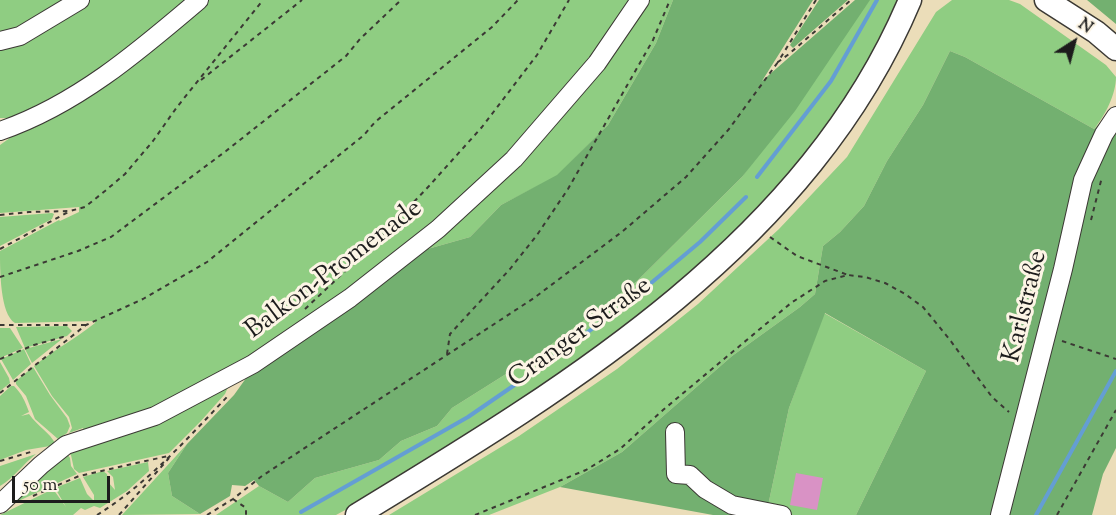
<!DOCTYPE html>
<meta charset="utf-8">
<style>
body{margin:0}
#map{position:relative;width:1116px;height:515px;overflow:hidden;background:#ebddb9;font-family:"Sorts Mill Goudy",serif}
canvas{display:block}
.north{position:absolute;left:1044px;top:12px;width:60px;height:60px;-webkit-text-stroke:4px #fcf5e5;paint-order:stroke;rotate:36deg;font-size:16px;font-weight:700;line-height:24px;text-align:center;color:#1c1c1c}
.north::after{content:'';display:block;margin:auto;width:21px;height:27px;background:#1c1c1c;clip-path:polygon(50% 0,100% 100%,50% 72%,0 100%)}
.scale{position:absolute;left:12px;top:476px;width:98px;height:27px;box-sizing:border-box;border:3px solid #1c1c1c;border-top:0;padding-left:8px;font-size:18px;line-height:21px;white-space:nowrap;color:#1c1c1c;-webkit-text-stroke:4px #fcf5e5;paint-order:stroke}
</style>
<div id="map">
<canvas width="1116" height="515"></canvas>
<div class="north">N</div>
<div class="scale">50 m</div>
</div>
<script>
const g = document.querySelector('canvas').getContext('2d');
g.lineJoin = 'round';
function fill(path, color) { g.fillStyle = color; g.fill(path, 'evenodd'); }
function strokePath(path, color, width, dash) { g.strokeStyle = color; g.lineWidth = width; g.lineCap = dash ? 'butt' : 'round'; g.setLineDash(dash || []); g.stroke(path); }
function label(font, color, halo, rows, align = 'center') {
  g.font = font + ' "Sorts Mill Goudy",serif'; g.lineWidth = 6; g.setLineDash([]); g.textBaseline = 'middle'; g.strokeStyle = halo; g.fillStyle = color; for (const [text, x, y, turn = 0] of rows) {
    g.save(); g.translate(x, y); g.rotate((+turn || 0) * Math.PI / 180); g.textAlign = isNaN(turn) ? turn : align; if (halo) g.strokeText(text, 0, 0); g.fillText(text, 0, 0); g.restore();
  }
}
const green = new Path2D(`
 M0,0H71L16,30L0,35Z
 M87,0H194L84,85L22,118H0V44Z
 M203,0H633L608,37L509,156L370,276L186,397L86,434L83,428L69,433L72,428L69,417L52,396L34,366C54,350 75,339 95,323L94,321L15,323C0,314 0,270 0,251L59,220L60,221L79,212V207L0,213V145Z
 M645,0H673L656,43L608,125L557,176L501,205L470,237L417,252L445,228Z
 M869,0H898L861,74L830,124L748,223L606,346L373,495L336,515H216L259,486L288,502L315,478L379,460L401,441L437,426L452,408L541,352L636,282L742,177Z
 M952,0H1009L1020,4L1106,65L1116,77C1116,94 1105,116 1094,129L965,57L950,51L923,105L887,161L864,206L840,232L823,246L815,294L800,307L732,356L622,452L560,487L489,515H389L519,436L617,369L698,304L779,229L847,157L936,12Z
 M52,213L54,214L52,219L0,246V217Z
 M824,313L926,371L856,515H766L789,408Z
 M67,326L72,331L67,336L25,348L16,327Z
 M0,328H10L23,348L0,358Z
 M62,339L32,363L25,349Z
 M24,349L31,364L13,380L1,359Z
 M0,362L9,378L10,383L0,391Z
 M33,367L50,395L67,418L70,426L67,433L58,439L35,419L26,396L16,384V381Z
 M229,385L225,394L200,422L169,453L79,473L74,469L71,455L67,452Z
 M11,386H14C22,394 25,401 29,412L21,416L29,414C37,426 50,432 56,445L26,450L0,460V396Z
 M187,444L168,473L172,496L200,514L122,515Z
 M36,454C23,464 14,478 0,486V466Z
 M68,455L70,458L71,466L77,474L12,504V496Z
 M148,462L149,471L127,491L100,508L94,506L85,510L81,508L73,515H0L53,489L66,507L55,488L80,478L87,494L94,501V495L83,477L103,471L107,474L108,482L115,490L113,477L107,471Z`);
const forest = new Path2D(`
 M673,0H813L762,81L855,0H870L795,111L742,177L636,282L541,352L452,408L437,426L401,441L379,460L315,478L288,502L259,486L254,480L245,486L232,485L230,496L200,514L172,496L168,473L187,444L234,395L254,367L417,252L470,237L501,205L557,175L608,125L656,43Z
 M819,0H848L793,48L790,45Z
 M1087,0H1116V24Z
 M950,51L965,57L1094,129L1100,123L1107,127L1116,115V448L1103,474L1092,515H856L926,371L825,313L789,408L766,515H713L560,487L622,452L732,356L800,307L815,294L823,246L840,232L864,206L887,161L923,105Z`);
const stream = new Path2D(`
 M757,177L831,81L877,0
 M301,512L468,417L532,373L626,304L700,242L746,197
 M1036,515L1116,371`);
const building = new Path2D(`
 M796,473L823,478L817,510L790,505Z`);
const path = new Path2D(`
 M816,0L778,62L789,54L851,0
 M201,80L302,0
 M0,215L29,212L70,211L85,207L105,191L125,174L153,141L177,107L263,0
 M1091,220L1102,177
 M770,237L797,256L848,275
 M0,249L70,211
 M0,277L78,251L111,237L226,151L346,56L360,39L401,0
 M305,309L376,242L429,186L482,127L537,55L569,0
 M0,325H86
 M1062,341L1116,359
 M447,354L450,334L510,269L537,235L568,189L653,40L670,0
 M0,359L34,345L63,337L67,339
 M0,393L86,325L143,299L207,262L364,135L375,122L492,27L518,0
 M0,461L34,451
 M33,496L79,476L168,456
 M233,499L246,508V515
 M97,515C147,484 187,439 227,397
 M119,515L169,458
 M207,515L233,499L262,476L534,298L623,231L686,177L729,129L778,62
 M475,515L586,470L620,449L663,410L791,303L825,281L848,275L865,277L885,283L905,294L923,307L950,340L992,397L1009,412
 M1057,515L1116,410`);
const minor = new Path2D(`
 M0,41L20,36L80,0
 M0,131C76,105 138,52 199,0
 M675,432L676,474L690,475L705,489L732,505L782,515
 M0,504L41,465L66,445L155,416L253,364L350,298L438,229L514,159L597,63L640,0
 M1000,515L1063,269L1083,180L1104,134L1116,116`);
const major = new Path2D(`
 M1046,0L1096,32L1116,49
 M357,515C571,385 809,241 910,0`);
const streetNames = [
 ["Balkon-Promenade",335,271,-37],
 ["Karlstraße",1027,307,-76],
 ["Cranger Straße",581,334,-36]
];
fill(green, '#8fcd82');
fill(forest, '#73b070');
strokePath(stream, '#649ed3', 4);
fill(building, '#d992c5');
strokePath(minor, '#3b3934', 20);
strokePath(major, '#3b3934', 25);
strokePath(path, '#3b3934', 2, [4.5, 4.5]);
strokePath(minor, '#fff', 18);
strokePath(major, '#fff', 22);
label('26px', '#1c1c1c', '#fcf5e5', streetNames);
</script>
